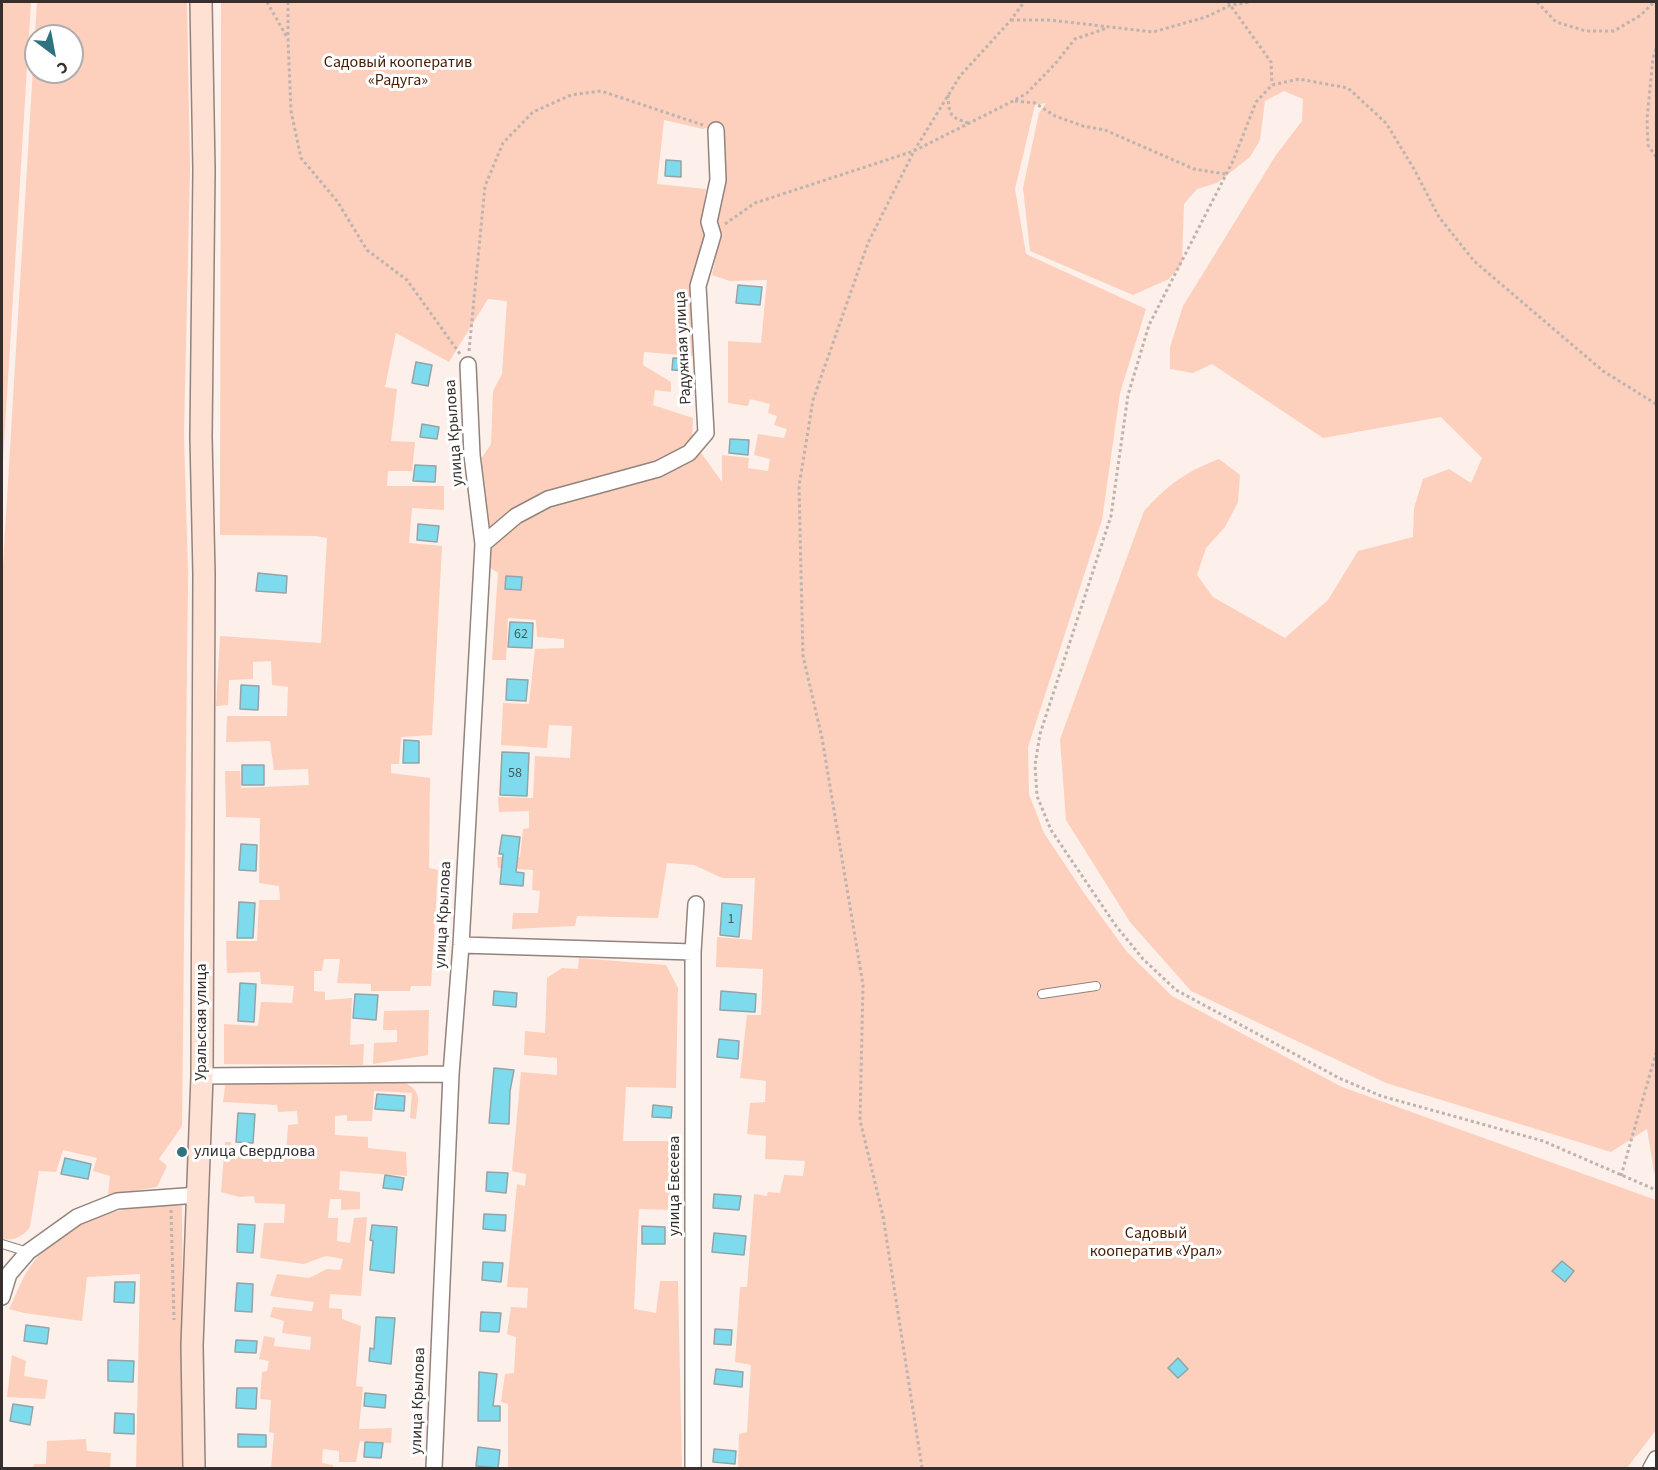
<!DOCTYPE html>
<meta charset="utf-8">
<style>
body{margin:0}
#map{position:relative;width:1658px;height:1470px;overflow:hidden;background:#fdf0ea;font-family:"Source Sans 3",sans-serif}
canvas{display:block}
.frame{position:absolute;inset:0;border:3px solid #362f2d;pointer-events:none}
.north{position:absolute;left:24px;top:24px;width:60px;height:60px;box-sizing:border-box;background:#fff;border:2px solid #afacab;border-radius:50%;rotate:148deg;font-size:16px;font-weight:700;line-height:24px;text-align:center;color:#362f2d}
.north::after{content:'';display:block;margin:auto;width:21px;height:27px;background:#2d7380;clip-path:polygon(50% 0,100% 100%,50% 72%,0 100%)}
</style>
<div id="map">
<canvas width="1658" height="1470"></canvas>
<div class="frame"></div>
<div class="north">С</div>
</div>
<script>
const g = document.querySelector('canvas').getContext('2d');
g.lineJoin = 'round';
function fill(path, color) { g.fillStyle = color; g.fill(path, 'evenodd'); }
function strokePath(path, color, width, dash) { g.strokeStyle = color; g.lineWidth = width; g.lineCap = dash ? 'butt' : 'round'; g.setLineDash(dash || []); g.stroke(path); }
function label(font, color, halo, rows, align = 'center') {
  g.font = font + ' "Source Sans 3",sans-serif'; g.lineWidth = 6; g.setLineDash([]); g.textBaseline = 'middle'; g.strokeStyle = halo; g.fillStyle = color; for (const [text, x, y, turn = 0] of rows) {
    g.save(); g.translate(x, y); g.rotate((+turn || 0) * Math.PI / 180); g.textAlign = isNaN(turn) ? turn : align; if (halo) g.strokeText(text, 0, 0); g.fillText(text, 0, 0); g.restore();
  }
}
const green = new Path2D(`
 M2,2H31L2,477Z
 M37,2H187L190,170L184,434L188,574L182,1126L159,1159L167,1166L157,1187L108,1195L110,1176L93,1171L97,1158L63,1150L56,1172L39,1171L30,1227C23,1237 13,1241 2,1239V581ZM36,36H72V72H36Z
 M221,2H1656V1174L1654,1172L1647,1129L1611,1152L1386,1083L1191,991L1130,922L1066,820L1060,739L1144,511C1170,483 1184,473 1219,459L1240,475L1238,502L1225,527L1206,548L1197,575L1213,597L1285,638L1328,600L1358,551L1413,537L1414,508L1423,479L1449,469L1471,483L1482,458L1441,417L1323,438L1212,364L1193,373L1170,369V347L1183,306L1276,155L1302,121L1303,99L1284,91L1265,101L1260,140L1250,157L1217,183L1197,189L1184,204L1182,264L1169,279L1133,295L1030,251L1023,188L1039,113L1046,103L1035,105L1015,189L1026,254L1146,309L1120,393L1102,520L1028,747L1029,794L1044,833L1084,893L1127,952L1172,996L1342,1087L1656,1200V1430L1627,1468H738L739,1434L747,1432L751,1365L735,1362L740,1287H747L754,1194L767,1196L768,1192L780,1193L784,1175L803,1176L805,1161L765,1159L766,1136L747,1134L750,1103L765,1102L766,1081L740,1078L747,1015H761L763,969L716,967L717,937L752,940L755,878H722L694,865L667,863L658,918L577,916L575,926L512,929L513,913H538L540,891L532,890L533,870L498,868L497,857H520L523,829L529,828V811L499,812L498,797L533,798L535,756L570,758L572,726L549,725L547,748L501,745L503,703L529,704L535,649L564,648V639L537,637L536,620L508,618L506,660H492L498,573L489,567L492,544L481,459L491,444L493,391L502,374L507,301L488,299L449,362L396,333L385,387L397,389L391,441L415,442L412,471H388L387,486H444V510L412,508L409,543L442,546L432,735L401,737L399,764H391V773L430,778L429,868L438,870L431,986H411L410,991H371V984L337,983L340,959H324L322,971H314V991L325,992V1000L352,998L350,1045L364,1044L363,1065L224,1064V1024L258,1026L261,1002L292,1003L294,986L261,984L260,972L227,973L226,941H257L259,900H280L279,886L259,883L260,818L226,817L225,771H240L241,788L309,785L308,769L274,770L270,741L226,742L227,716H287L288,687L272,685L271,661L253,662V679L229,680L228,705L216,706L220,636L321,643L327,538L315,536L220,535ZM664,120L703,129L717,124L724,134L726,182L718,219L720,237L712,275L730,281L767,280L761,343L728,341V403L748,406L750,399L770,404L768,413L777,416L774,425L787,429L784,438L758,434L754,455L770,459L768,471L748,468L749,458L722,455V482L692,440L693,418L653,405L655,390L671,392V382L643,365L644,352L695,356L706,236L702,216L706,189L657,184Z
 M579,958L666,965L678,988L676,1088L626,1087L623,1141H675V1210L639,1209L634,1309L656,1313L660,1281H678L682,1468H508V1404L501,1402L505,1374L514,1373L516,1337L507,1334L511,1307L527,1308L528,1288L507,1287L517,1184L525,1186L526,1174L512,1171L521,1072L557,1075V1058L524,1055L525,1031L545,1033L547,978L562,968L578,969Z
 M429,1010L428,1055L373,1064L374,1043L397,1042V1030H383L384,1011Z
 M226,1080L404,1082C423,1092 418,1100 416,1119L410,1118L412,1093L374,1091L372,1121H347V1115L335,1116V1135L368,1137V1148L406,1152L407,1176L340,1171L339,1190L360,1192V1209L341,1210V1199H330L328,1218H338L337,1241L350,1243L354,1218L367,1217L361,1296L330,1294L329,1308L342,1309V1319L361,1326L356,1386L363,1387L359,1429L392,1428L391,1443L360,1441L356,1462H339V1451L323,1449L322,1463L333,1465V1468H271L274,1433L269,1432L271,1400L260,1399L262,1372L267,1371L269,1361L259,1359L264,1336L275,1338L274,1346L310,1350L311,1337L282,1333L284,1321L270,1317L273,1307L312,1311L314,1302L270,1296L277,1274L309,1278L327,1269L340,1270L343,1259L326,1256L304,1264L260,1258L264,1223H284L285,1204L255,1203L254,1196L239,1197L221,1192L225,1142H231V1154L286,1155L288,1125L298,1124L297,1111L278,1112L277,1105L223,1102Z
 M153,1205L182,1206L184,1468H136L140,1274L87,1277L82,1321L24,1313L9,1309C17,1293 23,1274 35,1260C66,1222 107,1211 153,1205Z
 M12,1355L26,1361L24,1376L48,1380L45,1399L7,1397Z
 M86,1439L87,1451L111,1453L110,1468H33L34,1464H46L47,1441Z`);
const building = new Path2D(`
 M666,160L681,161V177L665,176Z
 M738,285L762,287L760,305L736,303Z
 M673,358L689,359L688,371L672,370Z
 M416,362L432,365L428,386L412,383Z
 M422,424L439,427L437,439L420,437Z
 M730,439L749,440L748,455L729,453Z
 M415,465L436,466L435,482L413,481Z
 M418,524L439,526L437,542L417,540Z
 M258,573L287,576L286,593L256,591Z
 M506,576L522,577L521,590L505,589Z
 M510,622L533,623L532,648L508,647Z
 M507,679L528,680L526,701L506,700Z
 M241,685L259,686L258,710L240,709Z
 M404,740L419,741V763H403Z
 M502,752L529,753L527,796L500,795Z
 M242,765H264V785H242Z
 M502,835L520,837L516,872L524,873L523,886L500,884L503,854H499Z
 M241,844L257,845L256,871L239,870Z
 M239,902L255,903L253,938H237Z
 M722,903L742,905L739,937L720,935Z
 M240,983L256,984L254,1022L238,1021Z
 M494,991L517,993L516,1007L493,1005Z
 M721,991L756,994L755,1012L720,1010Z
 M355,994L378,995L376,1020L353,1018Z
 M719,1039L739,1041L738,1059L717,1057Z
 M494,1068L514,1070L510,1091L509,1124L489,1123Z
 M377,1094L405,1096L404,1111L375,1109Z
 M653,1105L672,1107L671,1118L652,1117Z
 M238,1113L255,1114L253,1143L236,1142Z
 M65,1158L91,1164L88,1179L61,1174Z
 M487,1172L508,1173L506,1193L486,1191Z
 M385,1175L404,1178L402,1190L383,1188Z
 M714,1194L741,1196L739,1210L713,1208Z
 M484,1214L506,1215L505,1231L483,1229Z
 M238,1224L255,1225L253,1253L237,1252Z
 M372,1225L397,1227L394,1273L370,1270L373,1241L370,1240Z
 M642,1226L665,1227V1244H642Z
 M714,1233L746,1236L744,1255L712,1252Z
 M1562,1261L1574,1271L1565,1282L1552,1271Z
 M483,1262L503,1263L501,1282L482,1280Z
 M115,1282H135L134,1303L114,1302Z
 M237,1283L253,1284L252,1312L235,1311Z
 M481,1312L501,1313L499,1332L480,1331Z
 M376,1317L395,1318L391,1364L369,1361L370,1348L374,1349Z
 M26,1325L49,1328L47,1344L24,1341Z
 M715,1329L732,1330L731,1345L714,1344Z
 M236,1340L257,1341L256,1353L235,1352Z
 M1178,1358L1188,1369L1178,1378L1168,1368Z
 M108,1360L134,1361L133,1382L108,1381Z
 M716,1369L743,1372L742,1387L714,1384Z
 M479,1372L497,1374L493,1406H500V1421H478Z
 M237,1388H257L256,1409L236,1408Z
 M365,1393L386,1395L385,1408L364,1406Z
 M13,1404L33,1407L30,1425L10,1421Z
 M115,1413L134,1414V1434L114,1433Z
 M238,1434L266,1435V1447H238Z
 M365,1442L383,1443L381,1458L364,1457Z
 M478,1447L500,1450L498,1468L476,1466Z
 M714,1449L736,1451L735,1464L713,1462Z`);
const path = new Path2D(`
 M267,2L288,39L291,111L301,158L337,201L367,250L407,280L460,354
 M288,2V37
 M1228,2L1271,62L1272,85
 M1537,2L1556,22L1586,31H1614L1641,15L1654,2
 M1011,20H1050L1153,32L1206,17L1231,5L1251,2
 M1656,49L1653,58L1647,119L1648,145L1656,157
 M948,95C949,115 950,117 968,123
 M1015,101L1035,103L1055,116L1083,126L1105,130L1194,169L1225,174
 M725,224L755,203L914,151L1013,101L1027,93L1055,64L1075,39L1107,28
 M469,351L485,186L503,143L533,112L571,95L601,91L703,125
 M1656,404L1603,371L1474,261L1439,217L1414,169L1386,123L1348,88L1299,79L1272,85L1256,102L1233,161L1149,325L1128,395L1111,516L1040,734L1035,765L1037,796L1051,830L1116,926L1143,959L1176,990L1339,1078L1381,1096L1543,1141L1656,1190
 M1621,1176L1656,1053
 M171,1210L174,1320
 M922,1468L883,1216L860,1120L863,985L822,738L803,656L799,486L813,400L868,243L914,151L960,76L1011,20L1024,2`);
const lane = new Path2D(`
 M1042,994L1096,986
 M2,1244L28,1252`);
const street = new Path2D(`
 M483,544L516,516L548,499L658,469L689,453L706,433L698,286L713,235L709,222L718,180L716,130
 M461,945L693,952
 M202,1076L451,1074
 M2,1297L9,1274L28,1252L77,1217L117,1201L198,1195
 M434,1468L451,1074L461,945L483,544L472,455L468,365
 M693,1468V952L696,904
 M1651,1468L1656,1459`);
const secondary = new Path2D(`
 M194,1468L192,1345L202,1076L204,574L201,437L204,170L201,2`);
const markers = [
 [182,1152,6,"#2d7380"]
];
const numberNames = [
 ["62",521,635],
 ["58",515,774],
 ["1",731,920]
];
const parkNames = [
 ["Садовый кооператив",398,63],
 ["«Радуга»",398,81],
 ["Садовый",1156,1234],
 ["кооператив «Урал»",1156,1252]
];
const streetNames = [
 ["Радужная улица",684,348,-93],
 ["улица Крылова",455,433,-94],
 ["улица Крылова",444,915,-87],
 ["Уральская улица",202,1022,-90],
 ["улица Евсеева",675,1186,-90],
 ["улица Крылова",419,1401,-88]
];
const poiNames = [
 ["улица Свердлова",194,1152]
];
fill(green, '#fcd0bc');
fill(building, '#7edbee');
strokePath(building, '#93a4a8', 1.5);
strokePath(lane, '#92837c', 10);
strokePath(street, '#92837c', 18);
strokePath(secondary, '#92837c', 24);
strokePath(path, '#beb3af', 3, [3, 3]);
strokePath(lane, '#fff', 8);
strokePath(street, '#fff', 15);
strokePath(secondary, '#ffe1d3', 21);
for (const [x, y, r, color] of markers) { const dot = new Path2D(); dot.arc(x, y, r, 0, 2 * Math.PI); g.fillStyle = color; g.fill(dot); strokePath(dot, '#fff', 2); }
label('14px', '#485a5d', null, numberNames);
label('16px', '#461b04', '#fff', parkNames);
label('16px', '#362f2d', '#fff', streetNames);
label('16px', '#362f2d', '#fff', poiNames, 'left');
</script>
